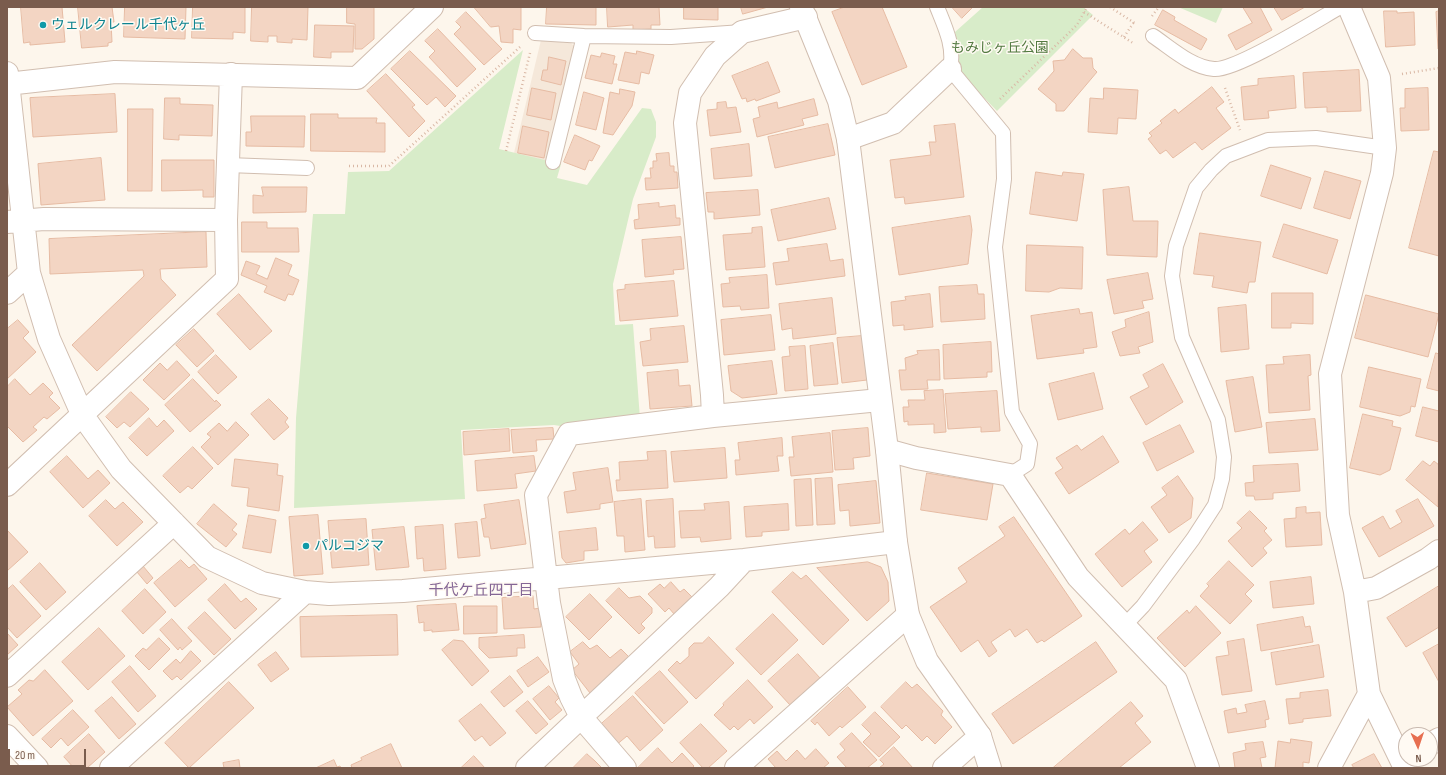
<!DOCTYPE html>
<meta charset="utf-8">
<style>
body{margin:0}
#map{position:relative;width:1446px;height:775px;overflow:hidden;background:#fdf6ec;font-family:"Sofia Sans Condensed",sans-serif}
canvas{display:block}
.frame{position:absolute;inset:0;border:8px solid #7a5c4d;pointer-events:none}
.north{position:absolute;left:1398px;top:727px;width:40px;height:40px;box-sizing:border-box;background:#fffaf3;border:1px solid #cabbb1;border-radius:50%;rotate:177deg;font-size:11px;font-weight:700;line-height:16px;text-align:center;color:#7a5c4d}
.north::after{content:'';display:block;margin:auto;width:14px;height:18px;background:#e76f51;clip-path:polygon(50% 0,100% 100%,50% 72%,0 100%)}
.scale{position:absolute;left:8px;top:749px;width:78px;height:18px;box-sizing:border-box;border:2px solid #7a5c4d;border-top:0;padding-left:5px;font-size:12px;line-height:14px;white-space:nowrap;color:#7a5c4d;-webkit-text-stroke:3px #fffaf3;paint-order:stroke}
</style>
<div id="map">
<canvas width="1446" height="775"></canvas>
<div class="frame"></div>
<div class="north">N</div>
<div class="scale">20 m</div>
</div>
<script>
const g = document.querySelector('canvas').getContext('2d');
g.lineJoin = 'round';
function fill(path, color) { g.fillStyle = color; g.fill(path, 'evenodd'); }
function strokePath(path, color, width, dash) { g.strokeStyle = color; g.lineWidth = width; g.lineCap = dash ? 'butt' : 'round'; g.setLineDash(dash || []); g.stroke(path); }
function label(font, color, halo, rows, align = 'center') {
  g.font = font + ' "Sofia Sans Condensed","Noto Sans JP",sans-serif'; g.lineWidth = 3; g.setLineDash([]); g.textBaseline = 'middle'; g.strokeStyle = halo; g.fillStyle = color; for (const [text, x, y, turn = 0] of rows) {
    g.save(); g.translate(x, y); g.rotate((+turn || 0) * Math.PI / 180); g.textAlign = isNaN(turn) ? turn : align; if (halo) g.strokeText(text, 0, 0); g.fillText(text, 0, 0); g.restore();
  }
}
const residential = new Path2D(`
 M541,40L571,43L574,46L546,161L514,153Z`);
const green = new Path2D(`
 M983,7H1083L1093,15L997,111L959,72V53L955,32Z
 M1178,7H1223L1216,23Z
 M523,50L499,149L561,164L557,178L587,185L642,108L651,109L656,122V137L633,199L613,284L615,325L633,324L640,419L567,427L554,425L461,430L465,499L294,508L296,418L313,214H345L348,172L389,171Z`);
const building = new Path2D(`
 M21,7H62L65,42L30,45V42L24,43Z
 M78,7H112L114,22H111L112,42L108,43V46L82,48Z
 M125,7H186L185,39L124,37Z
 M193,7H245V33L233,32V39L192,38Z
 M252,7H308L307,40L292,39V43L277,42V36H268V42L251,41Z
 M347,7H374V39L362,49H355V24L347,23Z
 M474,7H521V30L513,29V43L501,42L499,26L491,27Z
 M547,7H596V25L546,24Z
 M607,7H659L660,25H651V29L633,30V25L608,27Z
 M684,7H718V20L684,19Z
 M741,7H768L743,14Z
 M845,7H882L907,67L862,85L832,12Z
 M952,7H973L962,18Z
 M1243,7H1260L1272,30L1236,50L1228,35L1252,23Z
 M1274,7H1305L1282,20Z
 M1163,10L1175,17L1174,20L1207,39L1201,50L1155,25Z
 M1384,11H1397V13L1414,12L1415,45L1386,47Z
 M1439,11V49H1438L1436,12Z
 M466,12L502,49L484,65L454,34L461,27L456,22Z
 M315,25L354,26L353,52H331V58L314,57Z
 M438,29L476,69L457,87L429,57L435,51L425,41Z
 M1073,49L1083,58H1092L1093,68L1097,72L1064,111H1056V104L1038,89L1054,71L1053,61L1064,60Z
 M410,51L456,96L445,107L436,97L427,105L391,69Z
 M637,51L654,55L649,74L641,72L639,84L618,80L625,52L636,54Z
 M602,53L615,56L613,64H617L612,84L585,78L591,55L600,57Z
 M549,57L566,61L561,85L541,80L543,70H547Z
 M768,62L780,92L756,101L755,99L747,102L746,98L742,99L732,76Z
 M1359,70L1361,111L1327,112V107L1305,108L1303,73Z
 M386,74L415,105L412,107L425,121L409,137L367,91Z
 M1294,76L1296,108L1268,111L1269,118L1244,120L1241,87L1258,85V79Z
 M1212,87L1224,102L1216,108L1231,128L1202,150L1195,142L1173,158L1166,150L1160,154L1148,139L1152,136L1149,133L1162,123L1160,121L1175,109L1178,113Z
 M532,88L556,93L551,120L527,115Z
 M1104,88L1138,90L1136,119L1118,118L1117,134L1088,132L1090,98L1103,99Z
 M1428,88L1429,130L1401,131L1400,108H1405V89Z
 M620,89L635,92L632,106L613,135L603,133L610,92L619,94Z
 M584,92L604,98L596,130L576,125Z
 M115,94L117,132L33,137L30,98Z
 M165,98H180V104L213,105L212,136L179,135V140L164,139Z
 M814,99L818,115L802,119L804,125L757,137L753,119L760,117L758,107L777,102L778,108Z
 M726,102L727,108L736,107L741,132L710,136L707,110L717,109V103Z
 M128,109H153L152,191H128Z
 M311,114H338V118H377L376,123H385V152L311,151Z
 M251,116H305L304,147L246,146V132H251Z
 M828,124L835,155L775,168L768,137Z
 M955,124L964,197L905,204L904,197L895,198L890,160L931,155L929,142H936L934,126Z
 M523,126L549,132L544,158L518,153Z
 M575,135L600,146L592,161L589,160L585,170L564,162Z
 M749,144L752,176L714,179L711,149Z
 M1434,151L1439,152V256L1409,248Z
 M669,153L670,166H674V172H677L678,188L646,190L645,178H651L650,168H653V161H657L656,154Z
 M101,158L105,200L41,205L38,164Z
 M162,160H214V197H203V190L162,191Z
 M1271,165L1311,178L1301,209L1261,196Z
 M1325,171L1361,181L1350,219L1314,208Z
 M1036,172L1062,176L1063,172L1084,174L1077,221L1030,214Z
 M262,187H307L306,212L253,213V195L263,196Z
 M1129,187L1133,221H1158L1157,257L1107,255L1103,190Z
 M758,190L760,215L714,219V212H708L706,193Z
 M829,198L836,229L778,241L771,210Z
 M659,203V207L675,205L676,218H680V225L635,229L634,220L639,219L638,205Z
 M970,216L972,230L968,264L899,275L892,228Z
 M242,222H267V228H298L299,252H242Z
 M1284,224L1338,240L1327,274L1273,257Z
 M762,227L765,267L726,270L723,235L752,233V228Z
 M206,232L207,267L160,269L161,279L176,295L97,371L72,345L144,276L143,270L50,274L49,239Z
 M1200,233L1261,242L1255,282H1249L1247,293L1212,287L1214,276L1194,274Z
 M681,237L684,269L673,270L674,274L645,277L642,240Z
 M827,244L830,261L843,259L845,276L776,285L773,263L789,261L787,249Z
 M1027,245L1083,247L1082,289L1060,288L1049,292L1026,291Z
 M276,258L292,265L288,275L299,280L293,295L288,294L285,301L264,292L267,286L241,275L246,261L260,266L256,274L267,279Z
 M1148,273L1153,299L1142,301L1144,308L1114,314L1107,280Z
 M767,275L769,308L741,310L740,306L723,307L721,284L730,283L729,278Z
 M674,281L678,316L620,321L617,290L625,289V285Z
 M977,285L978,294H984L985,319L941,322L939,287Z
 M1272,293H1313V324L1291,323V328H1272Z
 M239,294L272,331L250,350L217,314Z
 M930,294L933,327L904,330V325L893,326L891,302L906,300L905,297Z
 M1366,295L1439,314L1428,357L1355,338Z
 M832,298L836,334L793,339L792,328L782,330L779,304Z
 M1246,305L1249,349L1221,352L1218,308Z
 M1079,309L1080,314L1092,312L1097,347L1083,349L1084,353L1037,359L1031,316Z
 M1149,312L1153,342L1138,347L1140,353L1120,356L1112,332L1126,327L1125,320Z
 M771,315L775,350L724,355L721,320Z
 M18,320L29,332L23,338L36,352L7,379V329Z
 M684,326L688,362L643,366L640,342L651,340L650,329Z
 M194,329L214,351L197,367L176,345Z
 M862,336L867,380L842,383L837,338Z
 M991,342L992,372H987V377L944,379L943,345Z
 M833,343L838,384L814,386L810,346Z
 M805,346L808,389L785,391L782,357L790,356L789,347Z
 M939,350L940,380H927L928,389L901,390L899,370H906L905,358L918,354L917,351Z
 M1436,353L1439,354V391L1427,388Z
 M216,355L237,377L218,394L198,372Z
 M1310,355L1311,375L1308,376L1310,410L1269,413L1266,365L1284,364L1283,357Z
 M177,361L190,375L164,400L143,380L160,363L167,370Z
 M772,361L777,394L742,398L731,391L728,366Z
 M1163,364L1183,402L1146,425L1130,397L1149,387L1143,375Z
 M1369,367L1421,379L1415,407L1411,406L1410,412L1400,416L1360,407Z
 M678,370L679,386L690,385L692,406L650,409L647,373Z
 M1094,373L1103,409L1058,420L1049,384Z
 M1253,377L1262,427L1235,432L1226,381Z
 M15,379L30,395L43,383L53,393L49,397L60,408L47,419L44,417L33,427L37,430L23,442L7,426V387Z
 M193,379L215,402L216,400L221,405L190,432L165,405Z
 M943,390L946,432L934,433V424L908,425V421L904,422L903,407H909L908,400H925L924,391Z
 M997,391L1000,431L981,432V427L948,429L945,394Z
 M131,392L149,409L130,427L124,422L117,428L106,417Z
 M269,399L288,418L285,422L289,427L274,440L251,414Z
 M1423,407L1439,411V442L1416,436Z
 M1363,414L1393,421L1392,426L1401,428L1390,470L1380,475L1350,468Z
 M149,418L157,427L164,420L174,431L147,456L129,438Z
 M1315,419L1318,450L1269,453L1266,423Z
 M236,422L249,435L218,465L201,447L211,437L207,434L219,423L227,431Z
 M1180,425L1194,452L1157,471L1143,443Z
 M553,428L554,439L536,440L537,451L513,453L511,430Z
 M868,428L870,456L853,458L854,469L835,470L832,431Z
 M509,429L510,451L464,455L463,432Z
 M830,433L833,472L791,476L789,457H794L792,437Z
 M1103,436L1119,462L1069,494L1055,473L1063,468L1056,458L1077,445L1081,450Z
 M782,438L783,456H777L779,471L736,475L735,460H740L738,443Z
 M193,447L213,468L192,489L188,486L180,493L163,476Z
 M725,448L727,478L674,482L671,452Z
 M666,451L668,488L617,491L616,480H620L619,462L648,460L647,452Z
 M67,456L88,479L98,470L110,483L83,508L50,472Z
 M534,456L536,471L515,474L517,488L477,491L475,461Z
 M235,459L278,464L277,475L283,476L279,511L247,506L249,488L232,486Z
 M1423,461L1430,466L1434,461L1439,465L1438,507L1406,480Z
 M1298,464L1300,491L1273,493V499L1255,500L1254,496H1246L1245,483L1254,482L1253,466Z
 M608,468L613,502L600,504V509L567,513L564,492L576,490L573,473Z
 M927,473L993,484L987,520L921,510Z
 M1178,476L1193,498L1191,518L1169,533L1151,507L1167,495L1162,488Z
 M832,478L835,524L817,525L815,479Z
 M811,479L813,525L796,526L794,480Z
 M876,481L880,523L850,526L849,510L840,511L838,485Z
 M641,499L645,550L625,552L624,536H617L614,502Z
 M673,499L675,547L655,548L654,536L648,537L646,501Z
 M1418,499L1434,526L1379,557L1362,528L1383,516L1390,529L1402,522L1396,511Z
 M106,500L115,509L123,502L143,522L117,546L89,516Z
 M519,500L526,544L491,549L489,537H484L481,519L486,518L484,505Z
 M729,502L731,539L701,542L700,537L681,538L679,511L705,510L704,504Z
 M214,504L237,524L232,530L237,534L226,547L197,524Z
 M788,504L789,530L762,532V536L746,537L744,507Z
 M1306,507V513L1320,512L1322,545L1286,547L1284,519L1296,518V508Z
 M1250,511L1267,528L1264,531L1272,540L1263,548L1267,553L1252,567L1228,541L1242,528L1237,523Z
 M249,515L276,520L271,553L243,548Z
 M318,515L323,574L294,576L289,517Z
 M1014,517L1082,616L1044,642L1042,640L1037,643L1027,629L1015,637L1010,629L991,642L997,651L989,657L978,640L961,652L930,607L967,582L958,568L1005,536L999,527Z
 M366,519L369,565L332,568L328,521Z
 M477,522L480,556L458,558L455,524Z
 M1143,522L1158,540L1144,551L1152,562L1122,587L1095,554L1125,529L1129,534Z
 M443,525L446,569L424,571L423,558L417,559L415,527Z
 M404,527L409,567L376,570L372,530Z
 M596,528L598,550L584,551V560L566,563L562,558L559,532Z
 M7,530L28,552L7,571Z
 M181,560L189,568L194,564L207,579L175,607L154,583Z
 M1229,561L1254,585L1245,594L1252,601L1230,624L1200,596L1209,586L1207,584Z
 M868,562L881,567L888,582L889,601L867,621L817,568Z
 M40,563L66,592L46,610L20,582Z
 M143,566L153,578L147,584L137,572Z
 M793,572L801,579L806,575L849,620L823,645L772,592Z
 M1311,577L1314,604L1273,608L1270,582Z
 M671,582L680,592L684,589L692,597L674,614L669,608L665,612L648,594L660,584L664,588Z
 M225,584L241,602L246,598L257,609L235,629L208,600Z
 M13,585L41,616L17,638L7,627V590Z
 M1439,586V627L1406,647L1387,618Z
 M619,588L629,598L640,596L652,608V613L641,624L645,628L639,634L606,601Z
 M145,589L166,612L143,634L122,611Z
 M590,594L612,617L589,640L566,617Z
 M533,596L534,609L540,608L541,627L504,629L502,598Z
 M456,604L459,630L432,632V630L424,631V622L419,623L417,606Z
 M464,606H497V633L464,634Z
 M1196,606L1221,633L1185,667L1157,638L1187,610L1189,613Z
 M205,612L231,639L214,655L188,628Z
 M773,614L798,640L761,675L736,649Z
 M397,615L398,655L301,657L300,617Z
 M1303,617L1305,627L1310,626L1313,642L1261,651L1257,625Z
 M172,619L192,641L182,650L180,647L178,650L160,630Z
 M99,628L125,656L88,690L62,662Z
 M7,633L18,645L7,655Z
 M524,635L525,648H517V656L489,658L479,648V638Z
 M709,637L734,663L696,699L668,670L677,661L680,664L689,656V648L694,643H702Z
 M159,638L170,649L149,670L135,656L143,648L146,650Z
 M1244,639L1252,691L1222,695L1216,657L1229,655L1227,642Z
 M454,640L463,641L489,671L472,686L442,650Z
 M583,642L590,649L597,645L610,658L621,649L630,658L590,693L572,670L579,664L570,652Z
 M1096,642L1117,672L1013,744L992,714Z
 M1439,644V682L1423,653Z
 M1319,645L1324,677L1276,685L1271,653Z
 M191,651L201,661L181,680L177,676L172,680L163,671L176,659L180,663Z
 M276,652L289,669L271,682L258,665Z
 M798,654L820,678L790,705L768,681Z
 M538,657L549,672L528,687L517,671Z
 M130,666L156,696L138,712L112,682Z
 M45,670L73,701L33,736L7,707L22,694L18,690L29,680L33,681Z
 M660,671L688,702L664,724L635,693Z
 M510,676L523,692L504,707L491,692Z
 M748,680L773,707L754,724L750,719L738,730L734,726L730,730L714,715L724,705L723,704Z
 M229,682L254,708L189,768L165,743Z
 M906,682L912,688L917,684L943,711L941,715L952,727L935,744L927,736L922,741L906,725L902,729L881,707Z
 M549,686L559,698L555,702L562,710L550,720L533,699Z
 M848,687L866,707L842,728L840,726L829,736L817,722L815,725L811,721Z
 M1328,690L1331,716L1303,719V722L1289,724L1286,699L1300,698V693Z
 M633,696L663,730L640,751L627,736L615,746L598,727Z
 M112,697L136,724L119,739L95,711Z
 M528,701L548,724L536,734L516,711Z
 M1265,701L1269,719L1265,720L1266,727L1228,733L1224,711L1236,708L1237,714L1247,712L1245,705Z
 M1131,702L1143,716L1135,723L1151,742L1119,768H1053Z
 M481,704L506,733L490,746L482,736L475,741L459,721Z
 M73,710L89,727L68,746L61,738L51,748L42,739Z
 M875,712L900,737L879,757L863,742L871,734L862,725Z
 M701,724L727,751L708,768H703L680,743Z
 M852,733L877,760L867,768H847L837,757L845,750L840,744Z
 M89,734L105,752L87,768H74L64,757Z
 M1291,739L1312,742L1309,763L1303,762V768H1275L1278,741L1290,743Z
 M1263,742L1266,757L1260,758L1262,768H1235L1233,753L1246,750L1245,744Z
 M391,744L402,768H352L351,765L362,760L361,758Z
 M894,747L913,768H879L884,764L880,760Z
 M658,748L672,763L682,753L694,766L692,768H640L639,767Z
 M816,749L829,763L823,768H776L768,759L777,751L786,761L797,750L805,759Z
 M587,754L595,761L602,768H573Z
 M1374,754L1382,768H1354L1352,765Z
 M474,756L485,768H461Z
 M239,760L240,768H224L223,763Z
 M334,760L337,767L340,766L341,768H316Z`);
const path = new Path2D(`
 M1110,7L1136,24
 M1084,12L1133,43
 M1152,16L1159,7
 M1124,37L1134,22
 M1402,74L1439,68
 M1225,88L1240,130
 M1000,99L1077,25L1087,7
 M506,151L530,53
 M349,166H389L520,47`);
const service = new Path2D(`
 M937,7C945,27 955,47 950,69L1003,133L1004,179L995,247L1012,412L1030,444L1027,464L1010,475
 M535,33L584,36L671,37L742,32
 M1153,36C1171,48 1191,67 1214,69C1236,71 1317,20 1340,7
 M553,162L584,36
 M228,165L307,168
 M1124,626L1143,606L1193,539L1215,505L1222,479L1224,457L1218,420L1182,337L1172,276L1176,246L1196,188L1211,170L1226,156L1268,140L1316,138L1385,148`);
const minor = new Path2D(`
 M1349,7L1379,78L1385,148L1382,173L1330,374L1338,515L1355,592L1369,694L1405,768
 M7,73L29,273L49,339L83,416L121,469L207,557L262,583L305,592L329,594L403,591L547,578L744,560L896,542
 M7,84L115,72L357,78L432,7
 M848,139L893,123L950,69
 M7,222L44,219L226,220
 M7,293L29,273
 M713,416L712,395L685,123L690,93L715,56L742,32L806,17
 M887,450L916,458L1010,475L1078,577L1176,680L1208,768
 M7,485L227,279L226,220L231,74
 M1355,592L1376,588L1428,559L1439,551
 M7,676L174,523
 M7,736L37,768
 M980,736L990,768
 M1430,744L1439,739
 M111,768L305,592
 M527,768L719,587L744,560
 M625,768L581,717L571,697L564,679L549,603L536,495L569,434L713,416L880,400
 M736,768L908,615
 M1329,768L1369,694`);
const tertiary = new Path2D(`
 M801,7L839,101L848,139L887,450L896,542L908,615L927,661L980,736L944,768`);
const markers = [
 [43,25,4,"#0f9aa8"],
 [306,546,4,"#0f9aa8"]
];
const cultureNames = [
 ["ウェルクレール千代ヶ丘",51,25],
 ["パルコジマ",314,546]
];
const parkNames = [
 ["もみじヶ丘公園",1000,48]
];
const neighbourhoodNames = [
 ["千代ケ丘四丁目",481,591]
];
fill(residential, '#f5e8da');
fill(green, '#d8ecc9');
fill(building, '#f3d5c3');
strokePath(building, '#e6bba3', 1);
strokePath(service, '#d1beb0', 16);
strokePath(minor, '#d1beb0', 24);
strokePath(tertiary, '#d1beb0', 24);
strokePath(path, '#d9b8a5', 2.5, [1, 3]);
strokePath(service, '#fff', 14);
strokePath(minor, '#fff', 22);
strokePath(tertiary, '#fff', 22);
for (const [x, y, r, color] of markers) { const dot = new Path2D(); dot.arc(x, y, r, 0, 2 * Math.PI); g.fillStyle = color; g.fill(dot); strokePath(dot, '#fffaf3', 1.5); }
label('14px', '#0d838f', '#fffaf3', cultureNames, 'left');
label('14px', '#537a41', '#fffaf3', parkNames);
label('15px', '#846695', '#fffaf3', neighbourhoodNames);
</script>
